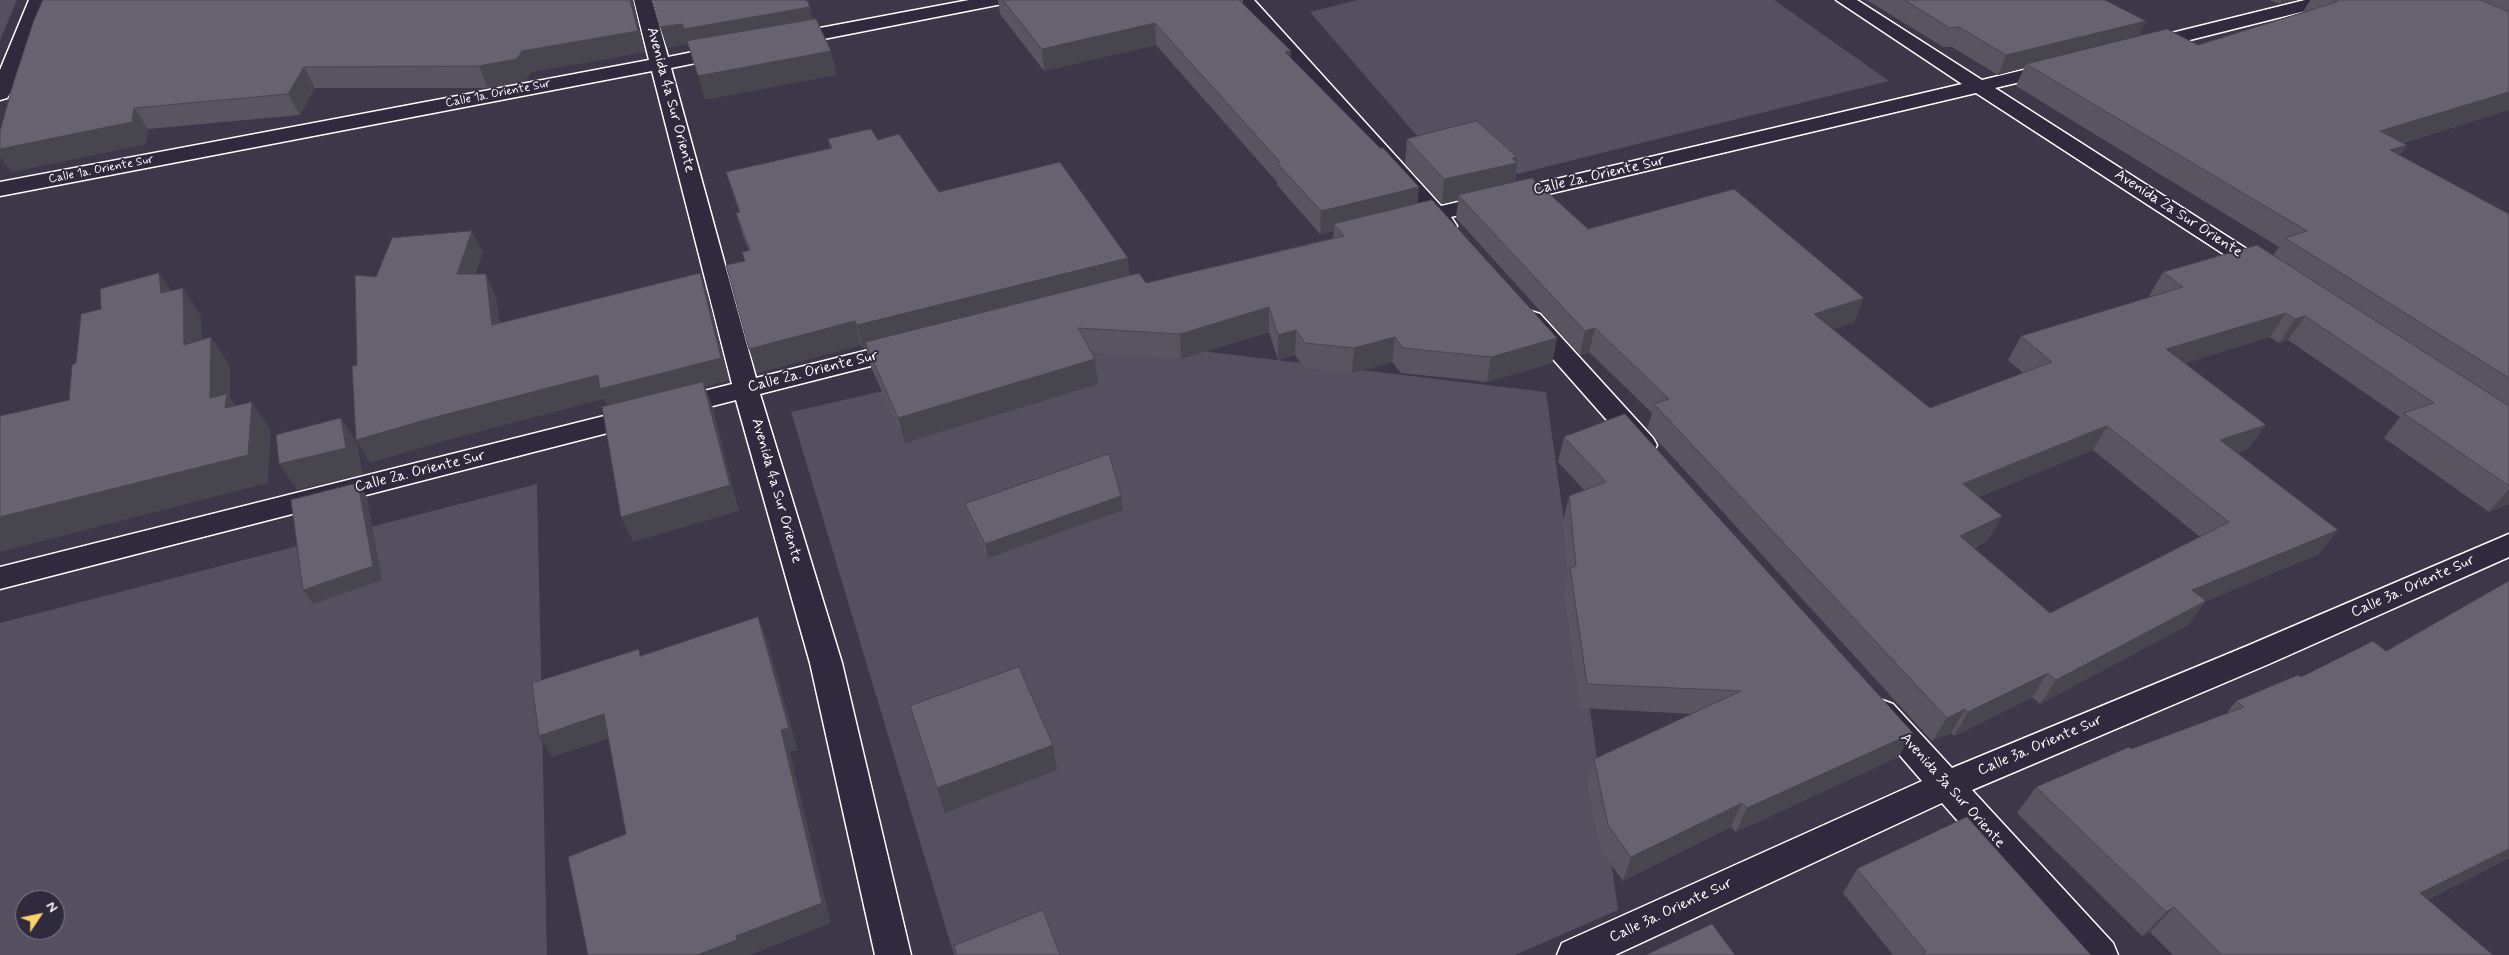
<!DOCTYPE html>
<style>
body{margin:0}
#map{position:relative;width:2509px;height:955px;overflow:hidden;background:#3c3749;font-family:Mynerve,sans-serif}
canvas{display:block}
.north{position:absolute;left:15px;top:890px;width:50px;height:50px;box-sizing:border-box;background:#2f2a3d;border:1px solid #827f8b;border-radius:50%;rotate:56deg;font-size:14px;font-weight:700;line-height:20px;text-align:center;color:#fff}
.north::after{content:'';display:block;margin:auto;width:18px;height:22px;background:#ffd166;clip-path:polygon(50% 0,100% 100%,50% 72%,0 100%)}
</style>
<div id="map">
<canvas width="2509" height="955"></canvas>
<div class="north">N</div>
</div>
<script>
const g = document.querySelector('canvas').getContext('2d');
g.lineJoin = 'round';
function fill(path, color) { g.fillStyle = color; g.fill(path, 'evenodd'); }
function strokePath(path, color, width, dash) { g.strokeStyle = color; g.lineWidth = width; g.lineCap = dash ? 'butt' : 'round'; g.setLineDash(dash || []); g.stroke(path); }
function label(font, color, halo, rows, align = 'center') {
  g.font = font + ' Mynerve,sans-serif'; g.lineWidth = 4; g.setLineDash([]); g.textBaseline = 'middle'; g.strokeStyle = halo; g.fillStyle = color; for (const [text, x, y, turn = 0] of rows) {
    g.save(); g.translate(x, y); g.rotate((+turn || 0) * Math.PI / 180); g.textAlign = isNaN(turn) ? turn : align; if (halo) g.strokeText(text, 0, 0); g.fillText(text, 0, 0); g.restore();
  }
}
const green = new Path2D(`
 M0,0H17L0,40Z
 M1358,0H1774L1889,81L1462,188L1310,12Z
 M1107,340L1546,392L1618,910L1515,955H954L791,412Z
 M537,484L547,955H0V623ZM25,900H55V930H25Z`);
const street = new Path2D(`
 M29,0H47L10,94L7,98L0,100V70Z
 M634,0H652L668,57L728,45L735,47L738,51L735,55L671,68L756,378L905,341L914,343L917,349L914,355L760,394L842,663L911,955H875L810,663L736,400L0,589V567L732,384L652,71L0,196V182L649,60Z
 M969,0H1006L1003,4L997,5L788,46L781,44L779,40L781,36L788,34Z
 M1235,0H1254L1441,206L1962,84L1836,0H1857L1982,80L2056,62L2063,64L2066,68L2063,72L1995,88L2275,267L2279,272L2275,277L2267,279L2259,277L1976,93L1451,217L1457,226L1454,231C1442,234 1438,231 1430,222L1407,228L1399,226L1396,221L1399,216L1421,211Z
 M2305,0H2336L2333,4L2146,51L2139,49L2137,45L2139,41Z
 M1531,311L1540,314L1653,438L1657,445L1653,452L1644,454L1635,452L1522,324L1519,319L1522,314Z
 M2509,534V557L2269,664L1972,790L2113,943L2118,955H2076L1942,803L1615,955H1557L1562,943L1922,781L1871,722L1866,713L1871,704L1882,700L1893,704L1952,768L2247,646Z`);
const wall = new Path2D(`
 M43,0H633L645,52L531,72L525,81L488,88H315L300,115L148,129L146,144L11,172Z
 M998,0H1243V4L1291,59L1419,187L1417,203L1557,338L1552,363L1487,382L1401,373L1392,362L1352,373L1304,368L1295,355L1278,360L1269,332L1181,359L1092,353L1098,384L905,443L871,367L866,348H863L861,345L757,373L745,261L749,251L743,236L736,213L739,212L726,172L830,148L828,139L878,140L939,192L1146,283L1333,238L1334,231L1320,234L1277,185V182L1156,45L1044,71L1000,14Z
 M1867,0H2105L2146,21L2138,36L2198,45L2303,12L2310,0H2509V110L2403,143L2407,145L2400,155L2509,214V504L2489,512L2384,438L2400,417L2288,340L2279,343L2270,337L2185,363L2266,425L2248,449L2237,453L2338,530L2319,554L2206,601L2188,625L2040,704L2032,697L1954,736L1951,733L1932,741L1647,429L1652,413L1589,352L1580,355L1456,218L1458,200L1442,204L1405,164L1407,139L1517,157L1516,161L1517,163L1515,182L1588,229L1855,322L1833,329L1930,408L2023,373L2008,360L2021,336L2150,297L2149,296L2163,272L2273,256L2279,247L2016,86L2024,68L1998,75L1952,47H1943ZM2093,450L2200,537L2050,613L1974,548L1988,540L2002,516L1979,497Z
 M2270,0H2297L2280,4Z
 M1564,437L1913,733L1898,757L1736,832L1731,827L1623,881L1600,849L1587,784L1594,759L1692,714L1580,708L1564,593L1568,577L1563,522L1569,496L1584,490L1558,462Z
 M1121,496L1123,510L988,558L968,518L965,504Z
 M2509,581V858L2427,900L2493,955H2173L2150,932L2142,936L2017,813L2036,787L2131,749L2226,714L2236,701L2301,677L2386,651Z
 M910,706L1057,770L945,813L917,731Z
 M1857,869L2091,955H1893L1843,893Z`);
const shadedWall = new Path2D(`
 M630,0H633L645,52L531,72L525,81L488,88L479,66L522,51Z
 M2282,0H2297L2280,4Z
 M810,7L815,28L689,44L667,48L660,27L682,24Z
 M2146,21L2136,40L2026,64L2024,68L1998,75L2006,55Z
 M1155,23L1156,45L1044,71L1042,49Z
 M831,51L837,75L705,100L698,76Z
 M1291,51L1290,73L1285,52Z
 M304,67L315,88L300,115L288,94Z
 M2509,92V110L2365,154L2380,131Z
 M134,108L148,129L146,144L11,172L0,157V149Z
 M2407,145L2391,168L2390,150Z
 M1517,157L1516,163H1517L1514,187L1458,195V200L1442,204L1444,179Z
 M1419,187L1417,210L1334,224V231L1320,234L1321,211Z
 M472,231L483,253L468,296L457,274Z
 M1128,258L1130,282L865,342L866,348H863L857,325Z
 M159,273L178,300L161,293Z
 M700,273L708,295L729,380L705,387L713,408L739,511L633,542L621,517L610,412L604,399L444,441L370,463L356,440Z
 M486,274L496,296L503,348L492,325Z
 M183,288L201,316L204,373L184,345Z
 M1864,298L1855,322L1806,338L1814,314Z
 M1269,307V332L1181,359L1180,334Z
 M2286,313L2270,337L2152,373L2166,349Z
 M2305,316L2288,340L2279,343L2295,319Z
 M855,321L861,345L757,373L749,349Z
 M1595,328L1589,352L1580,355L1585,331Z
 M1296,330L1295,355L1278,360V335Z
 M211,337L230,366V398L247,422L210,398Z
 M1395,337L1392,362L1352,373L1354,348Z
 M1557,338L1552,363L1487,382L1491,357Z
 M1095,359L1098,384L905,443L898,418Z
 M252,402L271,430L268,483L0,552V517Z
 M341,418L357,443L363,474L297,490L279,464Z
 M2266,425L2248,449L2203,464L2220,440Z
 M2107,426L2093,450L1950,509L1963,484Z
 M358,483L367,497L382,580L313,604L303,590Z
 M2509,489V504L2489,512Z
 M1121,496L1123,510L988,558L985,544Z
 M2002,516L1988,540L1947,560L1960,536Z
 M2338,530L2319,554L2174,614L2192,590Z
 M2206,601L2188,625L2040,704L2056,680Z
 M758,617L767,639L798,750L790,752L831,923L750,955H697L736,936L781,730Z
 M2048,673L2032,697L1954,736L1968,712Z
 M1965,709L1951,733L1932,741L1947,718Z
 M604,714L617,736L552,757L539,736Z
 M1913,733L1898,757L1736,832L1747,808Z
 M1053,745L1057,770L945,813L937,788Z
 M1742,803L1731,827L1623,881L1631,857Z
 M2509,849V858L2390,918L2420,893Z
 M2174,907L2150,932L2142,936L2166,912Z`);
const building = new Path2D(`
 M43,0H630L638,31L522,51L517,59L479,66L304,67L288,94L134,108L132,122L0,149V131L14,81L34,20Z
 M653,0H807L810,7L684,29L682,24L660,27Z
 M1003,0H1239L1291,51L1285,52L1380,148H1383L1419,187L1321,211L1277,163L1280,162L1155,23L1042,49Z
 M1905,0H2105L2146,21L2006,55L1959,27L1950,28Z
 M2334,0H2481L2509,12V92L2380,131L2407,145L2390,150L2509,214V378L2285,238L2307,231L2026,64L2167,29L2198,45L2337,2Z
 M816,19L831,51L698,76L687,41Z
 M1477,121L1517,157L1512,158L1517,163L1444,179L1407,139Z
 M871,129L878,140L899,134L939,192L1060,162L1128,258L857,325L855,321L749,349L726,265L745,261L742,252L750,250L736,213L740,212L726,172L832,148L828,139Z
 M1532,178L1588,229L1734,189L1864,298L1814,314L1930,408L2052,362L2021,336L2183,287L2163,272L2257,245L2509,406V486L2403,413L2434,403L2305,316L2295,319L2286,313L2166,349L2266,425L2220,440L2338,530L2192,590L2206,601L2056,680L2048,673L1968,712L1965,709L1947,718L1654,404L1669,399L1595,328L1585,331L1458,195ZM2107,426L2229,522L2050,613L1960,536L2002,516L1963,484Z
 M1432,200L1557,338L1491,357L1403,348L1395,337L1354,348L1305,343L1296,330L1278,335L1269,307L1180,334L1078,328L1095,359L898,418L865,342L1139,273L1146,283L1344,236L1334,224Z
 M472,231L457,274H486L492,325L700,273L721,358L600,389L598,375L432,418L356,440L352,366L357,365L355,275L376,277L392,238Z
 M159,273L161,293L183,288L184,345L211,337L210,398L227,394L225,408L252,402L248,455L0,517V416L69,400L72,365L76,363L81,314L101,309L100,289Z
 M703,382L730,485L621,517L602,407Z
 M1625,414L1913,733L1747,808L1742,803L1631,857L1608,825L1594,759L1741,691L1587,684L1570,568L1576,566L1569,496L1606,482L1564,437Z
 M341,418L346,448L279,464L276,435Z
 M1109,454L1121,496L985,544L965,504Z
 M358,483L373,566L303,590L291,500Z
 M2509,581V849L2420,893L2493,955H2222L2174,907L2166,912L2036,787L2129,747L2131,749L2244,707L2236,701L2298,675L2301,677L2373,641L2386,651Z
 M758,617L789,728L781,730L822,903L736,936L737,940L697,955H588L568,857L626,834L604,714L539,736L532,683L639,649L640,656Z
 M1019,667L1053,745L937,788L910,706Z
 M1967,817L2091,955H1921L1926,952L1857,869Z
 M1043,910L1060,955H957L954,946Z
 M1712,924L1735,955H1646Z`);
const farStreetnames = [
 ["Calle 1a. Oriente Sur",498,94,-11],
 ["Calle 1a. Oriente Sur",101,170,-11]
];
const streetNames = [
 ["Avenida 4a Sur Oriente",670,100,75],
 ["Calle 2a. Oriente Sur",1599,176,-13],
 ["Avenida 2a Sur Oriente",2178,214,33],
 ["Calle 2a. Oriente Sur",813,372,-14],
 ["Calle 2a. Oriente Sur",420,472,-14],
 ["Avenida 4a Sur Oriente",776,491,74],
 ["Calle 3a. Oriente Sur",2413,587,-24],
 ["Calle 3a. Oriente Sur",2040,746,-23],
 ["Avenida 3a Sur Oriente",1952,791,48],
 ["Calle 3a. Oriente Sur",1671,911,-25]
];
fill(green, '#555060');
strokePath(street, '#fff', 3);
fill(street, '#2f2a3d');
fill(wall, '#585460');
fill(shadedWall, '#47454e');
fill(building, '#666270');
strokePath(building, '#47454e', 1);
label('12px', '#fff', '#2f2a3d', farStreetnames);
label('15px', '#fff', '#2f2a3d', streetNames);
</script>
